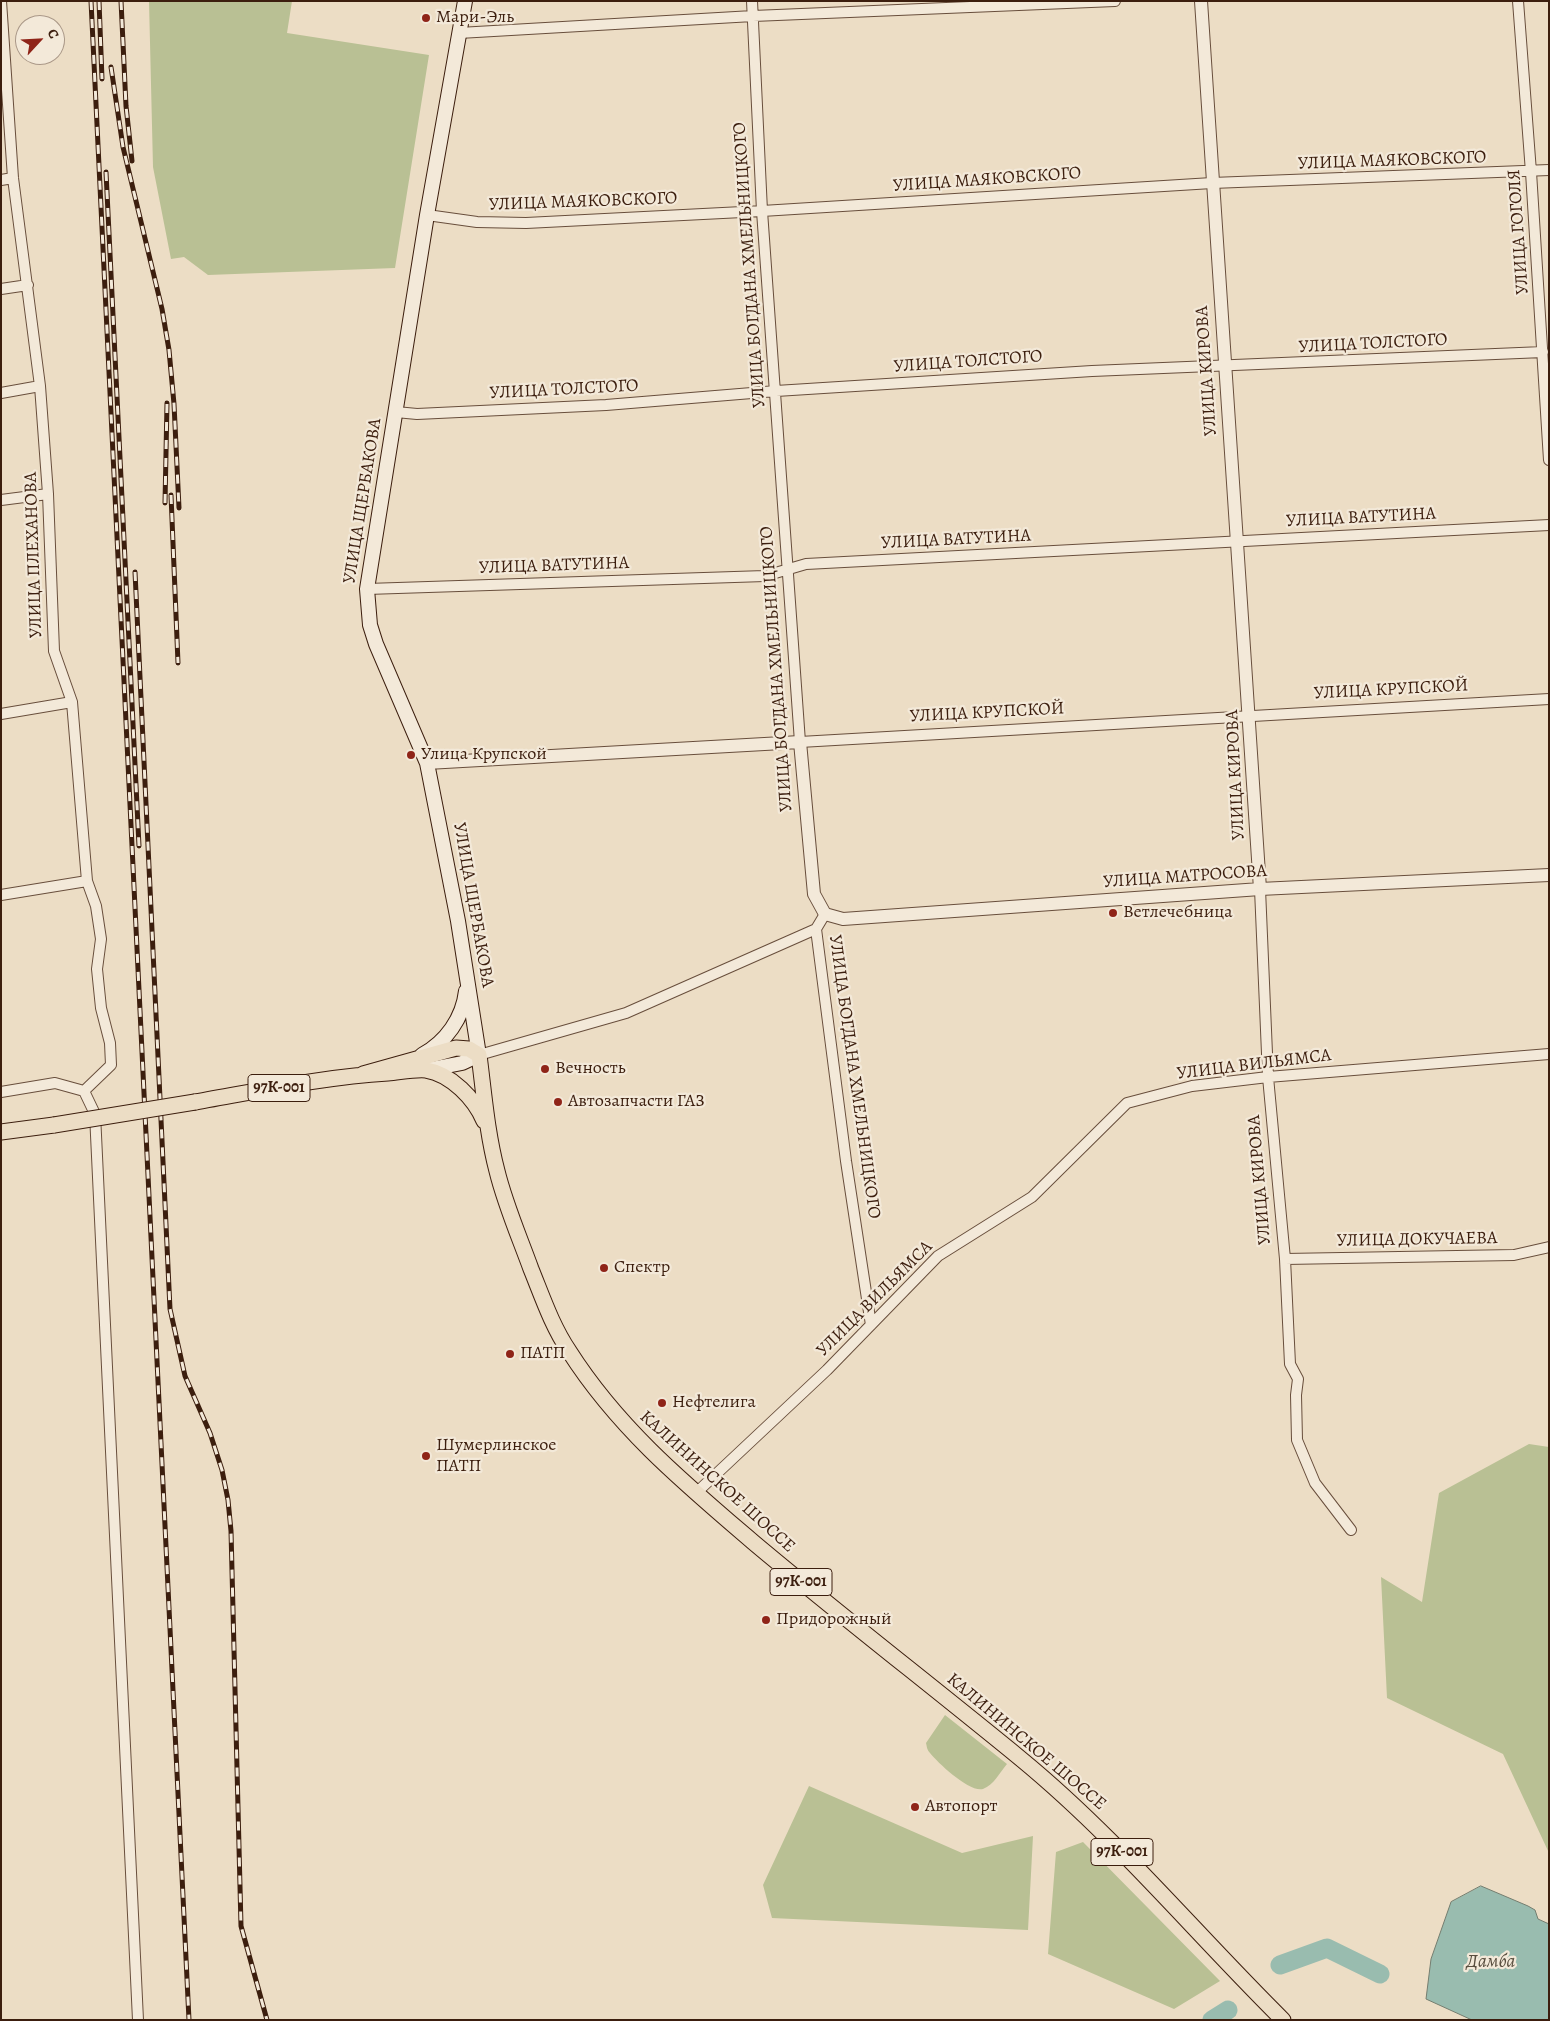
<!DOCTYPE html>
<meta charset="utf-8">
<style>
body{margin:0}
#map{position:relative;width:1550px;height:2021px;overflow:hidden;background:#ecddc5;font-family:Alegreya,serif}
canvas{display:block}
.frame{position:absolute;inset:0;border:2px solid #3c1e0e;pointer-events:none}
.north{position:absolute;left:15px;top:15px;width:50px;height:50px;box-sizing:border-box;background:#f3e9d9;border:1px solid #aa9888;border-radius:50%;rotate:65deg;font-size:14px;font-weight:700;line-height:20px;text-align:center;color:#3c1e0e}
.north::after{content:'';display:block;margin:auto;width:18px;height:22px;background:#8f2418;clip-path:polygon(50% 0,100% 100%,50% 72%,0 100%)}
</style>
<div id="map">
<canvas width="1550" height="2021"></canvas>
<div class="frame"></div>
<div class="north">С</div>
</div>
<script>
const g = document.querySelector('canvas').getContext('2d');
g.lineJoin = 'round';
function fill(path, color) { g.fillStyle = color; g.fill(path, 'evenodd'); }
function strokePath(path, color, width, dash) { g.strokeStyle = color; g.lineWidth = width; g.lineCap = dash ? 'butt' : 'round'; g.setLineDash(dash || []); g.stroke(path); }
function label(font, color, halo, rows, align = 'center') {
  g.font = font + ' Alegreya,serif'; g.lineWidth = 4.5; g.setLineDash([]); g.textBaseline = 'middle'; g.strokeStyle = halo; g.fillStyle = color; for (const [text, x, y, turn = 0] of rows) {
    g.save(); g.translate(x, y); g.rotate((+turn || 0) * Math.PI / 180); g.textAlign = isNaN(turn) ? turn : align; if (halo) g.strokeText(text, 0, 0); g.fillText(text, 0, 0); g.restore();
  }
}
const green = new Path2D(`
 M149,1H292L287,33L429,55L395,268L208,275L184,257L171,259L153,167Z
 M1529,1444L1549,1447V1853L1503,1754L1387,1698L1381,1577L1422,1602L1439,1493Z
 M945,1715L1007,1764C1000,1772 994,1785 983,1789C970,1793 938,1763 930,1753C927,1750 927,1747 926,1743Z
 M809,1786L962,1853L1033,1836L1028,1930L772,1918L763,1885Z
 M1083,1842L1220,1981L1174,2009L1048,1954L1056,1852Z`);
const water = new Path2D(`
 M1481,1886L1528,1906L1535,1910L1538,1919L1549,1924V2020H1472L1426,1999L1431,1959L1451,1902Z`);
const river = new Path2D(`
 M1280,1965L1327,1948L1380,1974
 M1212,2020L1228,2010`);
const minor = new Path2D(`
 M1,1L13,178L40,386L48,494L54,651L72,702L87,881L96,906L101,939L97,969L101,1008L110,1043L111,1065L84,1091
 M752,1L762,211L800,742L1549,699
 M1518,1L1531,172L1549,460
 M459,33L753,16L1115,1
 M1,180L13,178
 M427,215L477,222L526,223L762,211L1212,183L1549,170
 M1,289L28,285
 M1,393L40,386
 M396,412L417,414L606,405L776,391L1092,371L1543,352
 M1,500L48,494
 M367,589L765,576L806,564L1549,525
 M1,714L72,702
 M1260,889L1268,1077L1285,1259L1290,1364L1298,1379L1296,1395L1297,1440L1315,1483L1351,1530
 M1,895L87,881
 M825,914L816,929L846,1161L871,1325
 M479,1055L626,1013L816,929
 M84,1091L95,1114L138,2020
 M1,1092L55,1083L84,1091
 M1285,1259L1514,1255L1549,1247
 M696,1493L827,1370L938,1256L1032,1197L1127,1103L1192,1086L1268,1077L1549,1054`);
const tertiary = new Path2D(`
 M1201,1C1218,297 1243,593 1260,889
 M427,763L800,742L814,894L825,914L843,919L1260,889L1549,875`);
const secondary = new Path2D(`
 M422,1055C446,1042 463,1018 466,991
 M426,1070L462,1063L479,1055L458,921L427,763L376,644L370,625L367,589L427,215L465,1`);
const primary = new Path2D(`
 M363,1074L456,1048L469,1049L479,1055C484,1094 487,1133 497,1171C505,1204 519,1236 531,1269C542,1296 552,1326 569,1351C618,1428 684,1483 753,1542C841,1616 932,1686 1021,1759C1116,1837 1195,1933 1283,2020
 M195,1102C259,1091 323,1077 388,1073C400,1072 414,1069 426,1070C451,1074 475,1099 484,1121
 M1,1132L54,1125`);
const rail = new Path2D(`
 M91,1L189,2020
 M99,1L102,79
 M121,1L126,106L132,161
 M111,67L123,147L162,309L169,350L174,404L179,508
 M106,172L139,846
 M171,495L178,663
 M165,503L167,403
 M135,572L170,1309L185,1376L210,1433L222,1470L228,1500L231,1531L241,1926L267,2020`);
const primaryBridge = new Path2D(`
 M54,1125L195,1102`);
const markers = [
 [426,18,5,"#8f2418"],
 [411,755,5,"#8f2418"],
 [1113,913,5,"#8f2418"],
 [545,1069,5,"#8f2418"],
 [558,1102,5,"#8f2418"],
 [604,1268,5,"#8f2418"],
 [510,1354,5,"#8f2418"],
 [662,1403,5,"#8f2418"],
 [426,1456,5,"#8f2418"],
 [766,1620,5,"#8f2418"],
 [915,1807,5,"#8f2418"]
];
const shields = [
 [279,1088,62],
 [801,1582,62],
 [1122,1852,62]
];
const shieldNames = [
 ["97К-001",279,1088],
 ["97К-001",801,1582],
 ["97К-001",1122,1852]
];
const poiNames = [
 ["Мари-Эль",436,18],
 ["Улица Крупской",421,755],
 ["Ветлечебница",1123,913],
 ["Вечность",555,1069],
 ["Автозапчасти ГАЗ",568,1102],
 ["Спектр",614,1268],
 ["ПАТП",520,1354],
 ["Нефтелига",672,1403],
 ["Шумерлинское",436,1446],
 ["ПАТП",436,1467],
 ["Придорожный",776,1620],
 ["Автопорт",925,1807]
];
const streetNames = [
 ["УЛИЦА МАЯКОВСКОГО",1392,161,-2],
 ["УЛИЦА МАЯКОВСКОГО",987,180,-4],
 ["УЛИЦА МАЯКОВСКОГО",583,202,-2],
 ["УЛИЦА ГОГОЛЯ",1519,232,-94],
 ["УЛИЦА БОГДАНА ХМЕЛЬНИЦКОГО",750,265,-94],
 ["УЛИЦА ТОЛСТОГО",1373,344,-3],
 ["УЛИЦА ТОЛСТОГО",968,362,-4],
 ["УЛИЦА КИРОВА",1207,371,-94],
 ["УЛИЦА ТОЛСТОГО",564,390,-3],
 ["УЛИЦА ЩЕРБАКОВА",363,501,-81],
 ["УЛИЦА ВАТУТИНА",1361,518,-3],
 ["УЛИЦА ВАТУТИНА",956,540,-3],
 ["УЛИЦА ПЛЕХАНОВА",34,555,-92],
 ["УЛИЦА ВАТУТИНА",554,566,-2],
 ["УЛИЦА БОГДАНА ХМЕЛЬНИЦКОГО",777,669,-94],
 ["УЛИЦА КРУПСКОЙ",1391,690,-3],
 ["УЛИЦА КРУПСКОЙ",987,713,-3],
 ["УЛИЦА КИРОВА",1236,775,-93],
 ["УЛИЦА МАТРОСОВА",1185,877,-4],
 ["УЛИЦА ЩЕРБАКОВА",473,905,80],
 ["УЛИЦА ВИЛЬЯМСА",1254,1065,-7],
 ["УЛИЦА БОГДАНА ХМЕЛЬНИЦКОГО",854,1077,82],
 ["УЛИЦА КИРОВА",1260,1180,-95],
 ["УЛИЦА ДОКУЧАЕВА",1417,1240,-1],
 ["УЛИЦА ВИЛЬЯМСА",875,1299,-45],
 ["КАЛИНИНСКОЕ ШОССЕ",717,1482,42],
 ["КАЛИНИНСКОЕ ШОССЕ",1026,1742,40]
];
const waterNames = [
 ["Дамба",1491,1962]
];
fill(green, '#b9c094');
fill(water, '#99bcaf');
strokePath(water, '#747d6f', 1);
strokePath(river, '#99bcaf', 19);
strokePath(minor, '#684e3c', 12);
strokePath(tertiary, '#684e3c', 14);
strokePath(secondary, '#3c1e0e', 16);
strokePath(primary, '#3c1e0e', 17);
strokePath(minor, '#f3e9d9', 10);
strokePath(tertiary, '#f3e9d9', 12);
strokePath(secondary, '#f3e9d9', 14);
strokePath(primary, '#ecddc5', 15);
strokePath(rail, '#3c1e0e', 5);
strokePath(rail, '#f3e9d9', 3, [9]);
strokePath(primaryBridge, '#3c1e0e', 17, []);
strokePath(primaryBridge, '#ecddc5', 15);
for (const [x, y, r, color] of markers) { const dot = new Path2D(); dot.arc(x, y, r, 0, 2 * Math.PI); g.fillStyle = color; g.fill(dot); strokePath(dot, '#f3e9d9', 2); }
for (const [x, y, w] of shields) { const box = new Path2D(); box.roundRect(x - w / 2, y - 13.5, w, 27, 4); g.fillStyle = '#f3e9d9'; g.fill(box); strokePath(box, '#3c1e0e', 1); }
label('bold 16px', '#3c1e0e', null, shieldNames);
label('18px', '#3c1e0e', '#f3e9d9', poiNames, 'left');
label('18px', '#3c1e0e', '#f3e9d9', streetNames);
label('italic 19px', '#584d3e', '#f3e9d9', waterNames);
</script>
